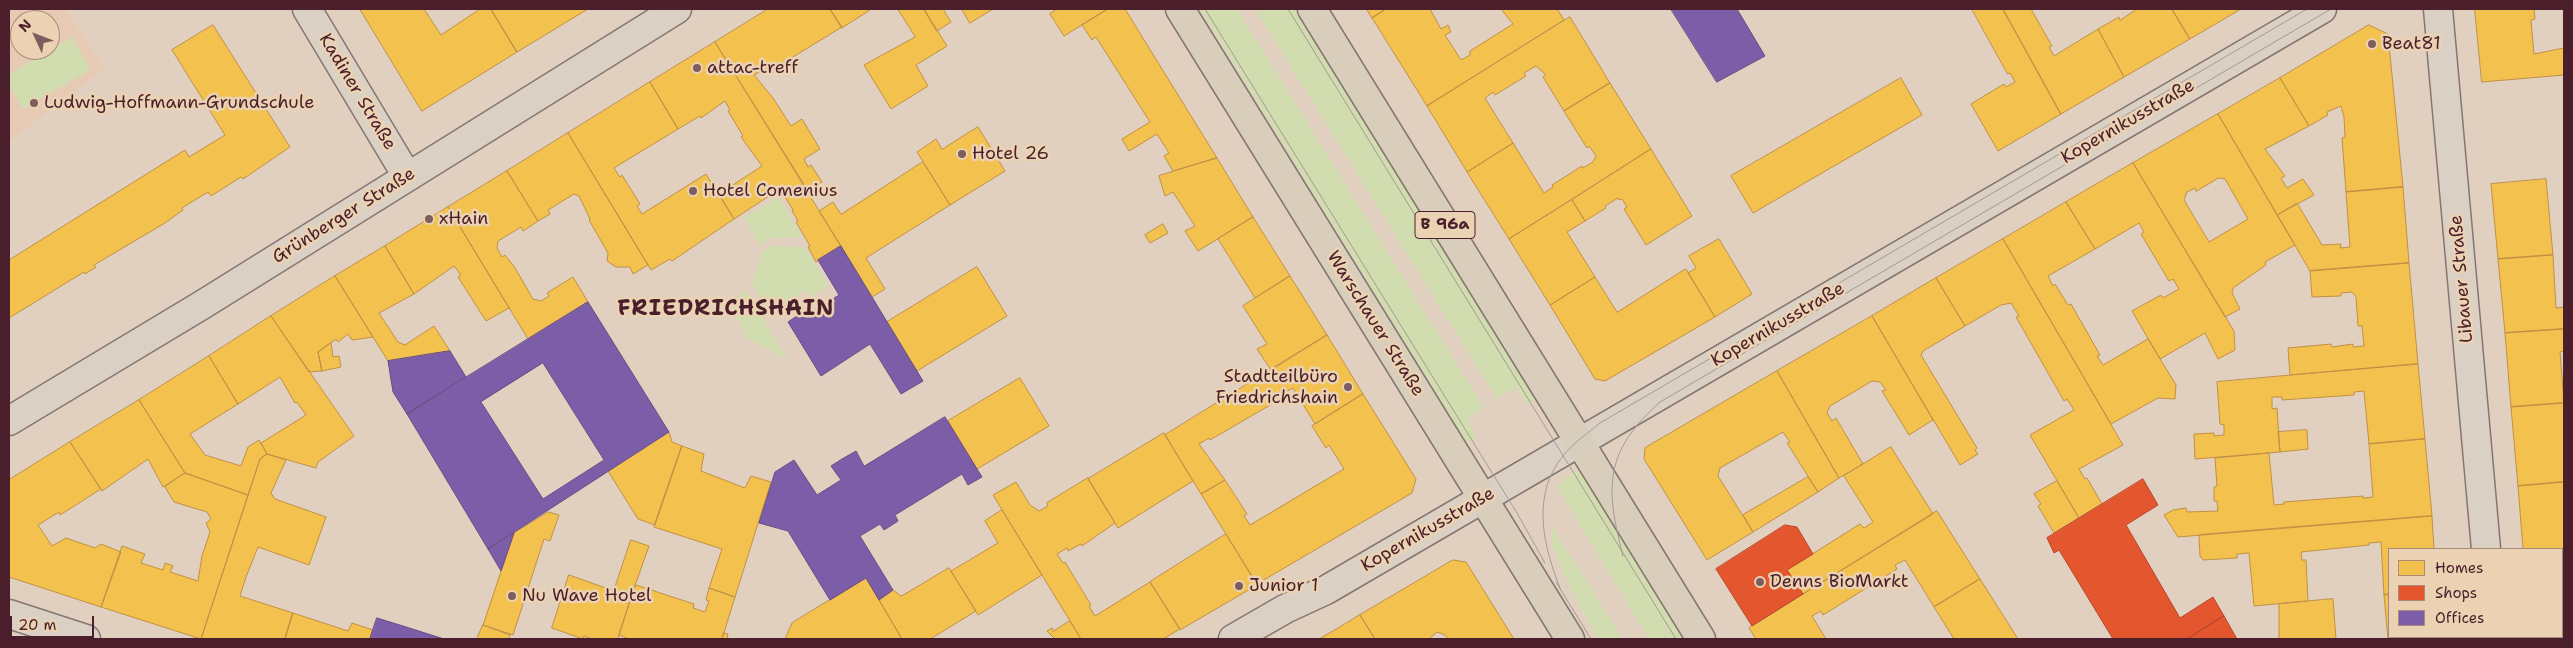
<!DOCTYPE html>
<meta charset="utf-8">
<style>
body{margin:0}
#map{position:relative;width:2573px;height:648px;overflow:hidden;background:#e1d0c0;font-family:"Shantell Sans",sans-serif}
canvas{display:block}
.frame{position:absolute;inset:0;border:10px solid #4a1f2b;pointer-events:none}
.legend{position:absolute;left:2388px;top:548px;width:175px;height:90px;box-sizing:border-box;background:#ebd2b3;border:1px solid #ab8a7d;margin:0;padding:6px 9px;list-style:none;font-size:15px;color:#4a1f2b}
.legend li{display:flex;align-items:center;gap:10px;height:25px}
.legend b{width:25px;border:1px solid #ab8a7d}
.north{position:absolute;left:10px;top:10px;width:50px;height:50px;box-sizing:border-box;background:#ebd2b3;border:1px solid #ab8a7d;border-radius:50%;rotate:313deg;font-size:14px;font-weight:700;line-height:20px;text-align:center;color:#4a1f2b}
.north::after{content:'';display:block;margin:auto;width:18px;height:22px;background:#7f5d5f;clip-path:polygon(50% 0,100% 100%,50% 72%,0 100%)}
.scale{position:absolute;left:10px;top:616px;width:84px;height:22px;box-sizing:border-box;border:2px solid #4a1f2b;border-top:0;padding-left:6px;font-size:15px;line-height:18px;white-space:nowrap;color:#4a1f2b;-webkit-text-stroke:4px #ebd2b3;paint-order:stroke}
</style>
<div id="map">
<canvas width="2573" height="648"></canvas>
<div class="frame"></div>
<ul class="legend">
<li><b style="height:14px;background:#f2c14e"></b>Homes</li>
<li><b style="height:14px;background:#e4572e"></b>Shops</li>
<li><b style="height:14px;background:#7b5ea7"></b>Offices</li>
</ul>
<div class="north">N</div>
<div class="scale">20 m</div>
</div>
<script>
const g = document.querySelector('canvas').getContext('2d');
g.lineJoin = 'round';
function fill(path, color) { g.fillStyle = color; g.fill(path, 'evenodd'); }
function strokePath(path, color, width, dash) { g.strokeStyle = color; g.lineWidth = width; g.lineCap = dash ? 'butt' : 'round'; g.setLineDash(dash || []); g.stroke(path); }
function label(font, color, halo, rows, align = 'center') {
  g.font = font + ' "Shantell Sans",sans-serif'; g.lineWidth = 5; g.setLineDash([]); g.textBaseline = 'middle'; g.strokeStyle = halo; g.fillStyle = color; for (const [text, x, y, turn = 0] of rows) {
    g.save(); g.translate(x, y); g.rotate((+turn || 0) * Math.PI / 180); g.textAlign = isNaN(turn) ? turn : align; if (halo) g.strokeText(text, 0, 0); g.fillText(text, 0, 0); g.restore();
  }
}
const built = new Path2D(`
 M9,9H65L105,68L9,142ZM20,20H50V50H20Z`);
const green = new Path2D(`
 M1200,9H1237L1484,408L1467,419L1477,437L1467,443Z
 M1255,9H1294L1537,399L1528,405L1516,387L1497,399Z
 M72,37L90,70L23,109L9,84V74Z
 M779,197L802,237L772,238L760,245L744,217Z
 M771,246L805,247L829,286L810,297L805,290L770,312L752,283L762,252Z
 M747,291L788,361L749,339L728,304Z
 M1579,470L1685,639H1649L1557,487L1566,477Z
 M1551,525L1623,639H1599L1579,606L1553,549Z`);
const homes = new Path2D(`
 M360,9H424L441,35L480,9H491L517,52L422,111Z
 M491,9H588L517,52Z
 M768,9H830L842,27L770,71L768,67L754,75L773,98L791,126L802,119L820,149L804,159L808,167L811,165L822,182L808,191L715,42Z
 M830,9H869L870,10L842,28Z
 M898,9H924L947,46L916,65L928,86L891,109L864,65L915,37Z
 M924,9H943L951,22L937,31Z
 M962,9H993L970,23Z
 M1057,9H1108L1064,36L1050,14Z
 M1108,9H1125L1217,158L1173,171L1164,156L1169,153L1157,134L1129,151L1122,139L1150,122L1096,37L1092,40L1082,25Z
 M1367,9H1386L1372,18Z
 M1386,9H1430L1441,29L1448,25L1451,32L1445,35L1461,60L1470,55V51L1513,24L1501,9H1557L1564,20L1427,106L1372,18Z
 M1972,9H2003L2061,114L1998,151L1971,104L2004,84L2006,87L2015,82L2010,73L2008,74Z
 M2003,9H2031L2052,46L2049,47L2054,56L2098,29L2124,77L2061,114Z
 M2137,9H2172L2190,39L2124,77L2098,29L2119,17L2120,20Z
 M2172,9H2241L2190,39Z
 M2475,9H2534L2535,19L2531,20L2534,54L2564,48V75L2482,82Z
 M1570,17L1610,83L1564,111L1543,77L1546,75L1536,66L1524,73L1526,76L1495,95L1493,92L1485,98L1513,143L1467,172L1427,106Z
 M213,25L290,147L243,179L241,177L211,196L208,192L182,208L183,210L165,223L94,265L96,267L85,274L84,272L9,318V260L185,150L189,157L225,135L172,50Z
 M2369,25L2388,34L2403,187L2346,192L2342,138L2345,137L2344,117L2341,106L2327,112L2328,115L2309,126L2280,78Z
 M715,42L841,246L816,262L808,247L810,246L796,222L798,221L792,211L793,210L780,189L734,219L719,194L762,166L741,137L743,136L728,111L730,110L725,101L701,118L700,116L678,129L650,82Z
 M1901,78L1922,115L1753,213L1731,176Z
 M2280,78L2309,126L2265,149L2285,176L2281,178L2287,188L2303,179L2314,195L2277,215L2218,114Z
 M650,82L678,129L614,168L620,177L622,175L640,204L637,206L642,214L706,174L734,219L672,261L670,259L651,270L568,133Z
 M1610,83L1651,149L1509,239L1467,172L1513,143L1544,193L1553,187L1552,185L1582,166L1583,168L1593,162L1596,156L1589,146L1587,148L1564,111Z
 M2218,114L2295,245L2265,262L2266,265L2233,288L2232,293L2240,309L2225,317L2133,163ZM2219,178L2225,179L2248,219L2209,242L2184,200L2187,192L2195,188L2196,191Z
 M978,127L1005,171L950,205L917,152L936,139L942,149Z
 M568,133L648,265L633,274L630,267H616L607,261L608,253L589,220L590,219L579,196L574,194L548,210L550,214L538,221L507,171Z
 M1651,149L1692,216L1646,245L1624,209L1627,207L1622,199L1619,200L1618,198L1605,206L1606,208L1585,221L1572,200Z
 M1217,158L1253,217L1198,251L1185,231L1195,226L1173,192L1165,196L1159,176Z
 M923,162L950,205L866,258L885,289L872,297L819,211L833,202L841,214Z
 M2133,163L2234,331L2235,350L2218,359L2205,333L2160,359L2132,311L2161,295L2163,298L2179,289L2173,279L2169,281L2141,234L2144,232L2139,223L2095,249L2066,202Z
 M507,171L538,221L523,231L521,227L498,241L497,248L502,257L505,255L515,268L533,299L541,301L549,296L547,293L573,277L588,302L528,339L448,207Z
 M2546,179L2553,255L2498,259L2491,184Z
 M2403,187L2409,263L2310,271L2277,215L2297,203L2322,245L2341,244L2340,248L2350,247L2346,192Z
 M1572,200L1585,221L1567,232L1595,277L1550,305L1509,239Z
 M2066,202L2095,249L2048,276L2053,286L2055,284L2068,305L2071,304L2100,355L2097,356L2103,365L2148,339L2176,385L2175,399L2158,398L2111,424L2003,239Z
 M448,207L509,308L486,321L458,277L461,275L454,266L414,294L385,246Z
 M1253,217L1290,276L1255,298L1218,239Z
 M1163,224L1168,233L1150,243L1145,235Z
 M1719,239L1752,294L1715,317L1688,273L1696,268L1689,256Z
 M2003,239L2123,445L2079,469L2085,479L2087,478L2102,504L2079,518L2030,435L2074,410L2067,399L2064,401L2016,317L2019,316L2011,303L2001,305L1965,326L1936,278Z
 M385,246L414,294L379,313L398,342L405,345L434,326L450,351L388,361L335,276Z
 M2553,255L2556,308L2564,307V329L2505,333L2498,259Z
 M2409,263L2418,364L2290,375L2288,348L2331,344L2332,347L2353,344V347L2364,346L2362,326H2358L2356,297L2352,292L2341,293V296L2312,297L2310,271Z
 M977,267L1007,316L917,371L887,322Z
 M1686,269L1715,317L1605,381L1595,379L1550,305L1595,277L1617,312Z
 M335,276L373,337L352,340L348,334L338,342L336,339L318,352L322,371L309,372L271,316Z
 M1290,276L1327,335L1271,370L1257,349L1267,344L1243,306Z
 M1936,278L1965,326L1923,351L1921,355L1977,448L1975,450L1978,454L1960,465L1872,316Z
 M271,316L354,436L318,462L316,468L267,454L261,443L306,415L297,402L295,403L280,377L238,404L209,356Z
 M1872,316L1933,420L1909,435L1882,391L1886,390L1880,382L1872,381L1830,406L1827,413L1832,421L1836,418L1863,464L1839,478L1777,371Z
 M2564,329V351L2560,352L2564,403L2511,407L2505,333Z
 M1327,335L1363,394L1315,424L1293,388L1282,394L1284,397L1210,440L1209,438L1199,444L1225,480L1201,494L1165,435Z
 M331,343L333,357L339,356L341,367L322,371L318,352Z
 M209,356L238,404L190,434L205,455L241,466L248,447L259,440L267,454L260,459L248,495L185,473L139,400Z
 M2418,364L2425,439L2369,444L2364,391L2354,392V395L2282,400V397H2272V409L2277,408L2280,452L2195,459L2194,434L2214,433V436L2224,435V425L2220,424L2217,382Z
 M1777,371L1839,478L1818,492L1787,443L1790,442L1783,432L1720,468L1718,476L1753,532L1707,560L1644,459L1645,448Z
 M1020,378L1049,426L977,469L948,421Z
 M1363,394L1416,479L1412,493L1257,584L1201,494L1225,480L1247,514L1244,516L1250,525L1344,469L1329,445L1326,448L1312,426Z
 M139,400L185,473L163,487L148,459L102,491L70,442Z
 M2564,403V482L2518,486L2511,407Z
 M2307,430L2308,449L2280,452L2278,432Z
 M669,432L672,442L682,446L655,525L638,519L608,471Z
 M1164,433L1193,481L1118,528L1088,479Z
 M2425,439L2432,516L2178,537L2164,515L2173,510L2186,508L2187,512L2218,511L2217,501H2214V487L2217,486L2215,458L2269,453L2274,505L2284,504V502L2363,496V498L2373,497L2369,444Z
 M70,442L101,489L60,515L59,512L38,525L52,546L66,538L95,548L101,544L121,552L101,607L9,577V480Z
 M682,446L704,454L701,471L745,488L751,476L771,482L735,597L709,588L722,549L654,527Z
 M1891,447L1933,514L1803,594L1787,570L1860,524L1864,528L1873,522L1844,476Z
 M267,454L286,460L271,493L275,499L326,517L309,565L258,547L246,577L240,596L293,613L285,639H201L260,459Z
 M185,473L248,495L201,639L101,607L122,546L145,554L141,563L163,570L165,563L173,566L170,572L198,581L202,556L210,532L206,523L211,519L207,512L174,502L165,487Z
 M1808,477L1818,492L1753,532L1743,515Z
 M1088,478L1115,523L1082,546L1081,544L1068,551L1067,548L1057,554L1063,563L1065,562L1091,605L1089,606L1095,616L1150,582L1180,629L1163,639H1081L993,495L1016,482L1030,505L1039,511L1048,506L1047,503Z
 M2057,481L2079,518L2054,533L2038,506L2041,504L2034,494Z
 M2564,482V555H2562V549H2523L2518,486Z
 M1002,510L1042,575L978,615L951,571L998,543L985,521Z
 M1937,511L1980,579L1934,607L1905,560L1895,565L1897,569L1823,615L1821,611L1812,616L1826,639H1756L1749,628Z
 M549,512L559,515L550,541L544,539L513,635L483,625L514,533Z
 M2432,516L2434,549H2389V594L2384,595L2381,542L2369,543V545L2301,552L2302,560H2306L2308,601L2254,606L2249,553L2237,554V558L2203,560L2200,556L2199,535Z
 M1226,534L1257,585L1180,630L1150,582Z
 M631,540L649,546L631,597L614,591Z
 M2562,555H2564V631L2562,632Z
 M1453,560L1466,562L1514,639H1448L1445,635L1437,632L1429,639H1375L1360,615Z
 M949,568L976,611L930,639H902L879,600L893,590L901,596Z
 M569,575L631,597L618,639H592L584,636L583,639L552,628Z
 M866,578L902,639H785L792,623Z
 M1980,579L2018,639H1954L1934,607Z
 M636,585L694,604L693,608L705,612L709,601L706,600L709,588L735,597L722,639H629L619,635Z
 M2389,594V637H2442V639H2388L2384,595Z
 M2333,599L2336,639H2279V604Z
 M293,613L348,631L352,623L373,630L370,639H285Z
 M1360,615L1375,639H1319L1338,628Z
 M1070,621L1081,639H1055L1047,631L1052,628L1053,631Z
 M483,625L510,635L509,639H477Z
 M2564,631V639H2531V637H2562V632Z
 M724,633L728,634L727,638L731,639H722Z`);
const shops = new Path2D(`
 M2143,479L2158,505L2126,525L2180,618L2213,597L2224,616L2187,639H2113L2059,550L2054,553L2047,538Z
 M1785,525L1797,527L1813,554L1787,570L1803,594L1752,626L1716,569Z
 M2224,616L2237,639H2187Z`);
const offices = new Path2D(`
 M1671,9H1737L1765,56L1717,82Z
 M841,246L923,381L901,394L870,344L821,376L788,322L800,314L803,318L839,295L818,260Z
 M588,302L669,432L488,549L407,414ZM543,363L604,460L543,499L481,402Z
 M450,351L466,377L407,414L393,392L388,361Z
 M945,417L982,477L968,485L962,474L895,515L898,521L884,530L880,524L860,536L893,590L879,600L866,578L830,600L788,531L759,523L775,472L794,460L817,495L841,480L831,466L842,459L856,451L864,466Z
 M514,533L501,571L488,549Z
 M377,618L403,626L444,639H370Z`);
const minor = new Path2D(`
 M307,9L407,176
 M2438,9L2486,549
 M9,421L202,305L677,9
 M9,614L86,639
 M2494,637V639
 M1233,639L1285,609L1326,590L2322,9`);
const major = new Path2D(`
 M1180,9L1570,639
 M1312,9L1701,639`);
const tram = new Path2D(`
 M1205,9L1517,513L1545,563
 M1288,9L1676,639
 M1623,556C1605,487 1604,452 1660,402L2331,9
 M1556,582L1591,639
 M1560,588C1543,545 1531,495 1563,456C1573,443 1588,433 1600,423L2307,9`);
const markers = [
 [2372,44,5,"#7f5d5f"],
 [697,68,5,"#7f5d5f"],
 [34,103,5,"#7f5d5f"],
 [962,154,5,"#7f5d5f"],
 [693,191,5,"#7f5d5f"],
 [429,219,5,"#7f5d5f"],
 [1348,387,5,"#7f5d5f"],
 [1760,582,5,"#7f5d5f"],
 [1239,586,5,"#7f5d5f"],
 [512,596,5,"#7f5d5f"]
];
const shields = [
 [1445,225,60]
];
const shieldNames = [
 ["B 96a",1445,225]
];
const poiNames = [
 ["Beat81",2382,44],
 ["attac-treff",707,68],
 ["Ludwig-Hoffmann-Grundschule",44,103],
 ["Hotel 26",972,154],
 ["Hotel Comenius",703,191],
 ["xHain",439,219],
 ["Stadtteilbüro",1338,377,"right"],
 ["Friedrichshain",1338,398,"right"],
 ["Denns BioMarkt",1770,582],
 ["Junior 1",1249,586],
 ["Nu Wave Hotel",522,596]
];
const streetNames = [
 ["Kadiner Straße",357,92,59],
 ["Kopernikusstraße",2128,122,-30],
 ["Grünberger Straße",344,216,-32],
 ["Libauer Straße",2462,279,-95],
 ["Warschauer Straße",1375,324,58],
 ["Kopernikusstraße",1778,325,-30],
 ["Kopernikusstraße",1428,530,-30]
];
const districtNames = [
 ["FRIEDRICHSHAIN",726,309]
];
fill(built, '#e6cab4');
fill(green, '#d2ddaf');
fill(homes, '#f2c14e');
strokePath(homes, '#c09044', 1);
fill(shops, '#e4572e');
strokePath(shops, '#b6462d', 1);
fill(offices, '#7b5ea7');
strokePath(offices, '#6c4b82', 1);
strokePath(minor, '#867671', 31);
strokePath(major, '#867671', 31);
strokePath(minor, '#dad0c4', 28);
strokePath(major, '#d8cebb', 28);
strokePath(tram, '#a69a94', 1);
for (const [x, y, r, color] of markers) { const dot = new Path2D(); dot.arc(x, y, r, 0, 2 * Math.PI); g.fillStyle = color; g.fill(dot); strokePath(dot, '#ebd2b3', 2); }
for (const [x, y, w] of shields) { const box = new Path2D(); box.roundRect(x - w / 2, y - 13.5, w, 27, 4); g.fillStyle = '#ebd2b3'; g.fill(box); strokePath(box, '#4a1f2b', 1); }
label('bold 16px', '#4a1f2b', null, shieldNames);
label('18px', '#4a1f2b', '#ebd2b3', poiNames, 'left');
label('18px', '#4a1f2b', '#ebd2b3', streetNames);
g.letterSpacing = '1px';
label('bold 22px', '#4a1f2b', '#ebd2b3', districtNames);
g.letterSpacing = '0px';
</script>
